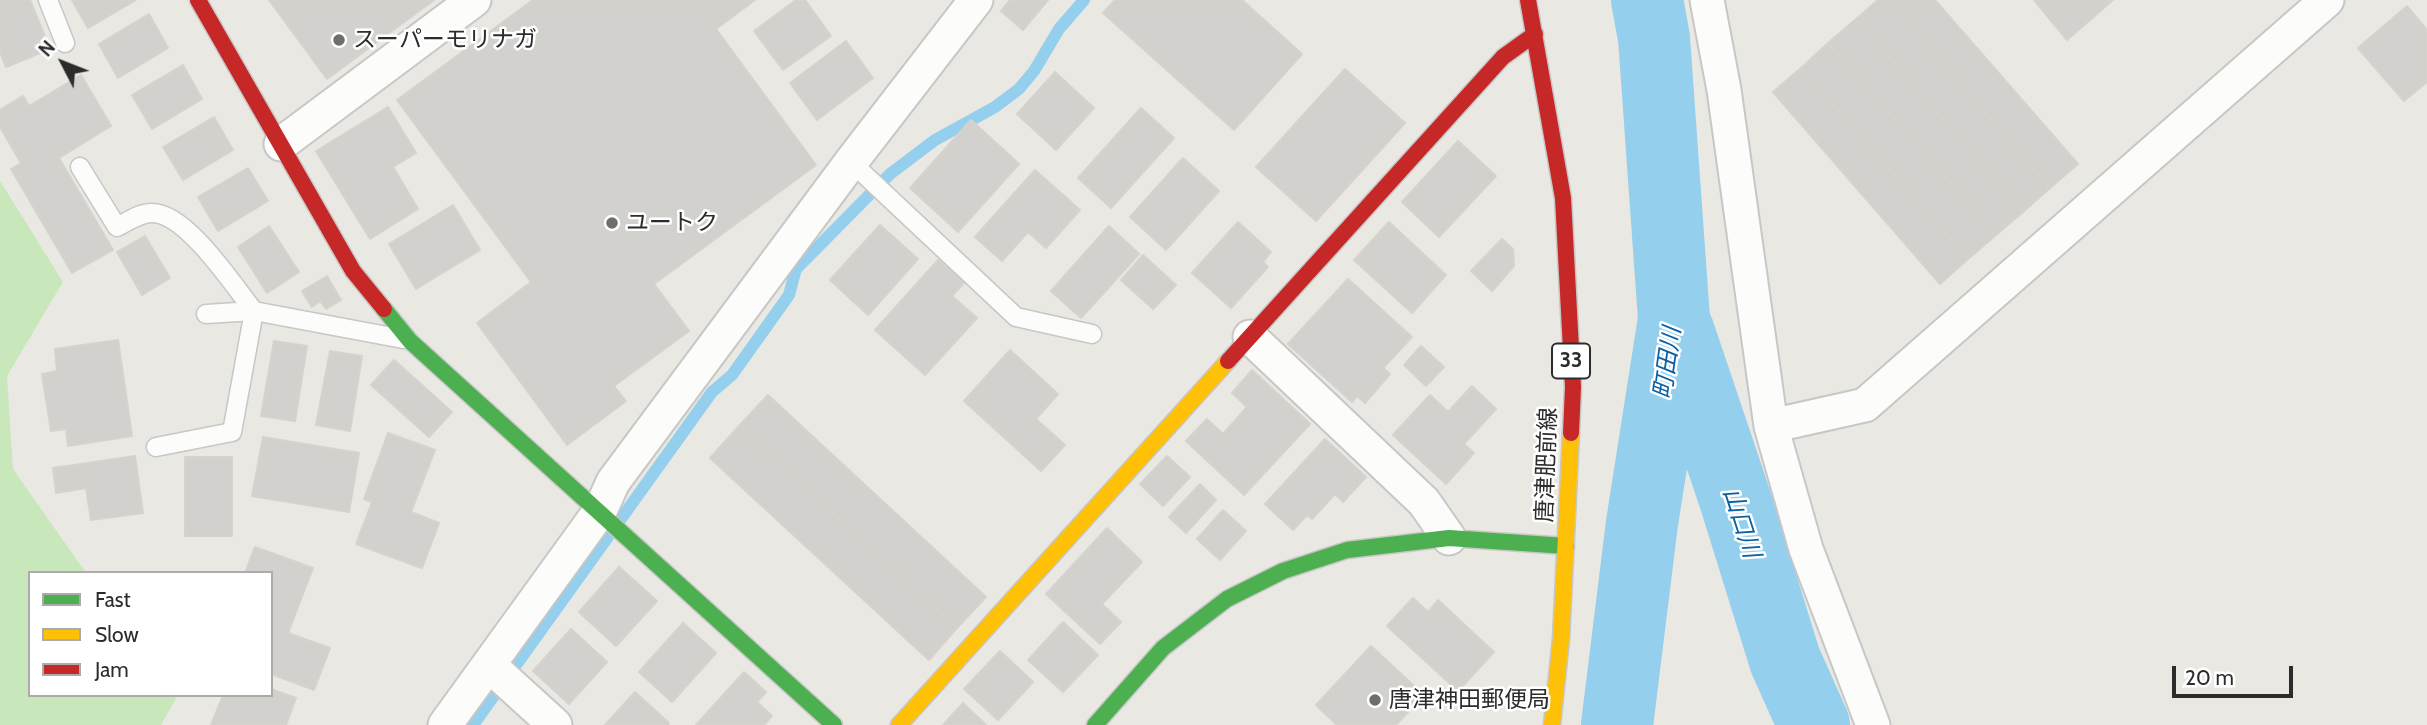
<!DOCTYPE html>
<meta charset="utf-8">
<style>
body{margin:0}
#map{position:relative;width:2427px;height:725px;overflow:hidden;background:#eae8e2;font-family:Cabin,sans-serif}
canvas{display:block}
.legend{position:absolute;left:28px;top:571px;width:245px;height:126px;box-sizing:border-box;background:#fff;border:2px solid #ababab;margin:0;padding:9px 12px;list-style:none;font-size:21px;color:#2c2c2c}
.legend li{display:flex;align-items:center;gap:14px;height:35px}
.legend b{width:35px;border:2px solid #ababab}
.north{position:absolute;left:28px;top:28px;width:70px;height:70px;-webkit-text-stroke:5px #fff;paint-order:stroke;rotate:312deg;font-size:19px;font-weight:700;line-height:28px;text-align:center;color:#2c2c2c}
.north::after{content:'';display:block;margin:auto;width:24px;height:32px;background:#2c2c2c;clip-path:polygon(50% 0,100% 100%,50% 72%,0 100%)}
.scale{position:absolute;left:2172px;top:666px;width:121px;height:32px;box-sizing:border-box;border:4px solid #2c2c2c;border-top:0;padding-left:9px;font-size:21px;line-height:24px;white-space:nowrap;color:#2c2c2c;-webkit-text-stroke:5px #fff;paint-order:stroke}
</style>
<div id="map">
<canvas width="2427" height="725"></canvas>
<ul class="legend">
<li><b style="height:9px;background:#4caf50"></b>Fast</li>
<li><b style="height:9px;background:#ffc107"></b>Slow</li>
<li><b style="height:9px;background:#c62828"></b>Jam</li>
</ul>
<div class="north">N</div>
<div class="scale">20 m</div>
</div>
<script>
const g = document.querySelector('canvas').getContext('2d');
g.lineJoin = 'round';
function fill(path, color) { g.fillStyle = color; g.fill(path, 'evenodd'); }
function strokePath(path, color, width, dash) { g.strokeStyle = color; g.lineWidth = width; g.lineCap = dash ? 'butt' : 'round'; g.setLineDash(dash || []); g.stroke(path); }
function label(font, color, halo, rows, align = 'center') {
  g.font = font + ' Cabin,"Noto Sans JP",sans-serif'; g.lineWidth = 5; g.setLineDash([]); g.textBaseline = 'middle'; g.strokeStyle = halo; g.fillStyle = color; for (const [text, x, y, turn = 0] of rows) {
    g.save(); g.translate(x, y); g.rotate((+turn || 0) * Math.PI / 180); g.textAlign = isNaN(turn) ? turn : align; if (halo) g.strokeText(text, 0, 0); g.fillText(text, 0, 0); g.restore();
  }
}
const green = new Path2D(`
 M0,181L63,282L7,376L13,469L86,573H30V695H178L161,725H0Z`);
const stream = new Path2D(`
 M473,725L712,392L732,375L789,295L796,269L890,174L935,140L995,107L1019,89L1034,71L1059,29L1084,0`);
const river = new Path2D(`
 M1678,330L1736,502L1785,660L1814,725
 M1617,725L1642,523L1674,319L1654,38L1647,0`);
const building = new Path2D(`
 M0,0H30L50,49L6,67L0,52Z
 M72,0H136L88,28Z
 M269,0H434L327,79Z
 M533,0H755L716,29L816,165L654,284L689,331L614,386L626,401L567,445L477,323L531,282L397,100Z
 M796,0H805L831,36L783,70L754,31Z
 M1010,0H1048L1023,30L1001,11Z
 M1115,0H1242L1302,54L1234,130L1103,13Z
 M1878,0H1887L2050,188L2023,212L1856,19Z
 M1887,0H1935L2078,164L2050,188Z
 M2034,0H2113L2067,40Z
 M2407,6L2427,30V82L2404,101L2358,48Z
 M149,14L168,48L118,78L99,44Z
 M1856,19L2023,212L1996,235L1828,43Z
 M846,41L873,78L817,120L790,83Z
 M1828,43L1996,235L1968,259L1801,68Z
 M183,65L202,99L152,129L132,95Z
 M1801,68L1968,259L1940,284L1773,92Z
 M1345,69L1405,123L1316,221L1256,167Z
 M1055,72L1094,108L1056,150L1017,114Z
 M81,75L111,126L59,158L113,250L72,273L11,169L21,163L0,127V110L23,96L29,106Z
 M388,107L416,153L393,167L418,209L370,239L316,151Z
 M1141,108L1174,138L1111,208L1078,178Z
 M214,117L233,150L183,180L163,147Z
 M971,120L1019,164L958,232L910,188Z
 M1458,141L1496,176L1439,237L1402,202Z
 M1183,158L1219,191L1166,250L1130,217Z
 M248,168L268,201L218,231L198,197Z
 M1035,170L1080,210L1046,248L1028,232L1002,261L975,237Z
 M453,205L480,250L416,289L389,244Z
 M1238,222L1271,252L1263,262L1268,267L1231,308L1192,273Z
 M1389,222L1446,275L1412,313L1354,260Z
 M880,225L918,259L868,315L830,280Z
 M269,226L299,272L267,293L238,247Z
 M1109,226L1139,254L1081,318L1051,291Z
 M145,236L170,278L142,295L117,252Z
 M1502,239L1513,249L1514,266L1492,291L1471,271Z
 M1143,255L1176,285L1153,309L1121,280Z
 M938,260L964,283L952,296L977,318L925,375L875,330Z
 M327,276L341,300L326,309L320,301L312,307L302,291Z
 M1348,279L1412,337L1383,368L1390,374L1365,403L1357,396L1352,402L1288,344Z
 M118,340L132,436L68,446L66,429L51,431L42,374L57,371L55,349Z
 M274,341L307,346L295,421L261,416Z
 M1421,346L1444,367L1426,386L1404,365Z
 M1010,350L1058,394L1036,419L1065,445L1041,471L964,401Z
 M330,351L362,356L350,431L316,425Z
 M394,360L452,412L429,437L371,385Z
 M1252,370L1310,424L1244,495L1186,441L1207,419L1223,434L1247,407L1232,393Z
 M1472,386L1496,409L1464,444L1474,453L1446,484L1393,435L1430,395L1448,412Z
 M768,395L986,597L957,628L739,426Z
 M739,426L957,628L929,660L710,458Z
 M388,433L435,450L411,512L439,523L422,568L356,544L372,502L364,499Z
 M263,437L359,453L349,512L252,496Z
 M1325,439L1366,477L1343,502L1335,494L1312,519L1307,515L1293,530L1265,504Z
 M135,456L143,513L91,520L86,488L56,493L53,468Z
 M1167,456L1190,477L1163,506L1140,484Z
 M185,457H232V536H185Z
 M1200,484L1216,500L1186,533L1169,517Z
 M1223,510L1246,531L1220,560L1197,539Z
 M1107,528L1142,562L1102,604L1121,622L1100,644L1046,594Z
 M255,547L313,568L288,633L330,648L314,690L271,674V573H245Z
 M619,567L657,601L616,646L579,612Z
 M1413,598L1428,612L1438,600L1494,652L1458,691L1387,626Z
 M1063,622L1098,655L1063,692L1028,660Z
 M683,623L716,653L672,702L639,672Z
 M571,629L607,662L569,704L533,671Z
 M1371,646L1424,695L1396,725H1337L1316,705Z
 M1000,651L1033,682L998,720L964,689Z
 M744,672L766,692L757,702L772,716L764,725H696Z
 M271,689L296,698L286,725H211L223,695H271Z
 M635,692L669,723L668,725H605Z
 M963,703L986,725H943Z`);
const lane = new Path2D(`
 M48,0L65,43
 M851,162L1016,317L1092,334
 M80,167L117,227C127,222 141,212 153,213C187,214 233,285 254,311L232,432L156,447
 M206,314L254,311L403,339`);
const street = new Path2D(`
 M1707,0L1724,90L1771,426L1806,549L1873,725
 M281,144L474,0
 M1250,337L1424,502L1449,538
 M1771,426L1865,405L2327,0
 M489,665L555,725
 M445,725L600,511L613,482L851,162L976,0`);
const fast = new Path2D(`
 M384,309L410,341L834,725
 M1095,725L1163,648L1227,599L1283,571L1347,550L1449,538L1566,546`);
const slow = new Path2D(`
 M899,725L1228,361
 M1552,725L1561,639L1571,433`);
const jam = new Path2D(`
 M198,0L353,271L384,309
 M1528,0L1563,198L1573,387L1571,433
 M1228,361L1503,57L1535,34`);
const markers = [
 [339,40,7,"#6e6e6c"],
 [612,223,7,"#6e6e6c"],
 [1375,700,7,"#6e6e6c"]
];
const shields = [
 [1571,361,38]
];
const shieldNames = [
 ["33",1571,361]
];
const poiNames = [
 ["スーパーモリナガ",353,40],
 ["ユートク",626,223],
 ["唐津神田郵便局",1389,700]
];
const streetNames = [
 ["唐津肥前線",1547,465,-88]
];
const waterNames = [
 ["町田川",1668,363,-82],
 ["山口川",1741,523,72]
];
fill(green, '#c8e7ba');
strokePath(stream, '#94cfed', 12);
strokePath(river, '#94cfed', 72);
fill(building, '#d3d1cd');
strokePath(building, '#d5d3ce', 2);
strokePath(lane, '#c8c7c7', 21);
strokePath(street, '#c8c7c7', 37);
strokePath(fast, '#c8c7c7', 19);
strokePath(slow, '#c8c7c7', 19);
strokePath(jam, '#c8c7c7', 19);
strokePath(lane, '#fcfcfb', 18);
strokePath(street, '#fcfcfb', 33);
strokePath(fast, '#4caf50', 16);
strokePath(slow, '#ffc107', 16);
strokePath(jam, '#c62828', 16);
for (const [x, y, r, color] of markers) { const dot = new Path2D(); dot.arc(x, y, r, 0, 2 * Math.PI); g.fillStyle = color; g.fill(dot); strokePath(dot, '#fff', 2.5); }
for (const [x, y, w] of shields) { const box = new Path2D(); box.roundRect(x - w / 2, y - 17.5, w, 35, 5); g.fillStyle = '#fff'; g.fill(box); strokePath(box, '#2c2c2c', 2); }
label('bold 21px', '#2c2c2c', null, shieldNames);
label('23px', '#2c2c2c', '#fff', poiNames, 'left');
label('23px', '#2c2c2c', '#fff', streetNames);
label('italic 24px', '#0a60a3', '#fff', waterNames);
</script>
